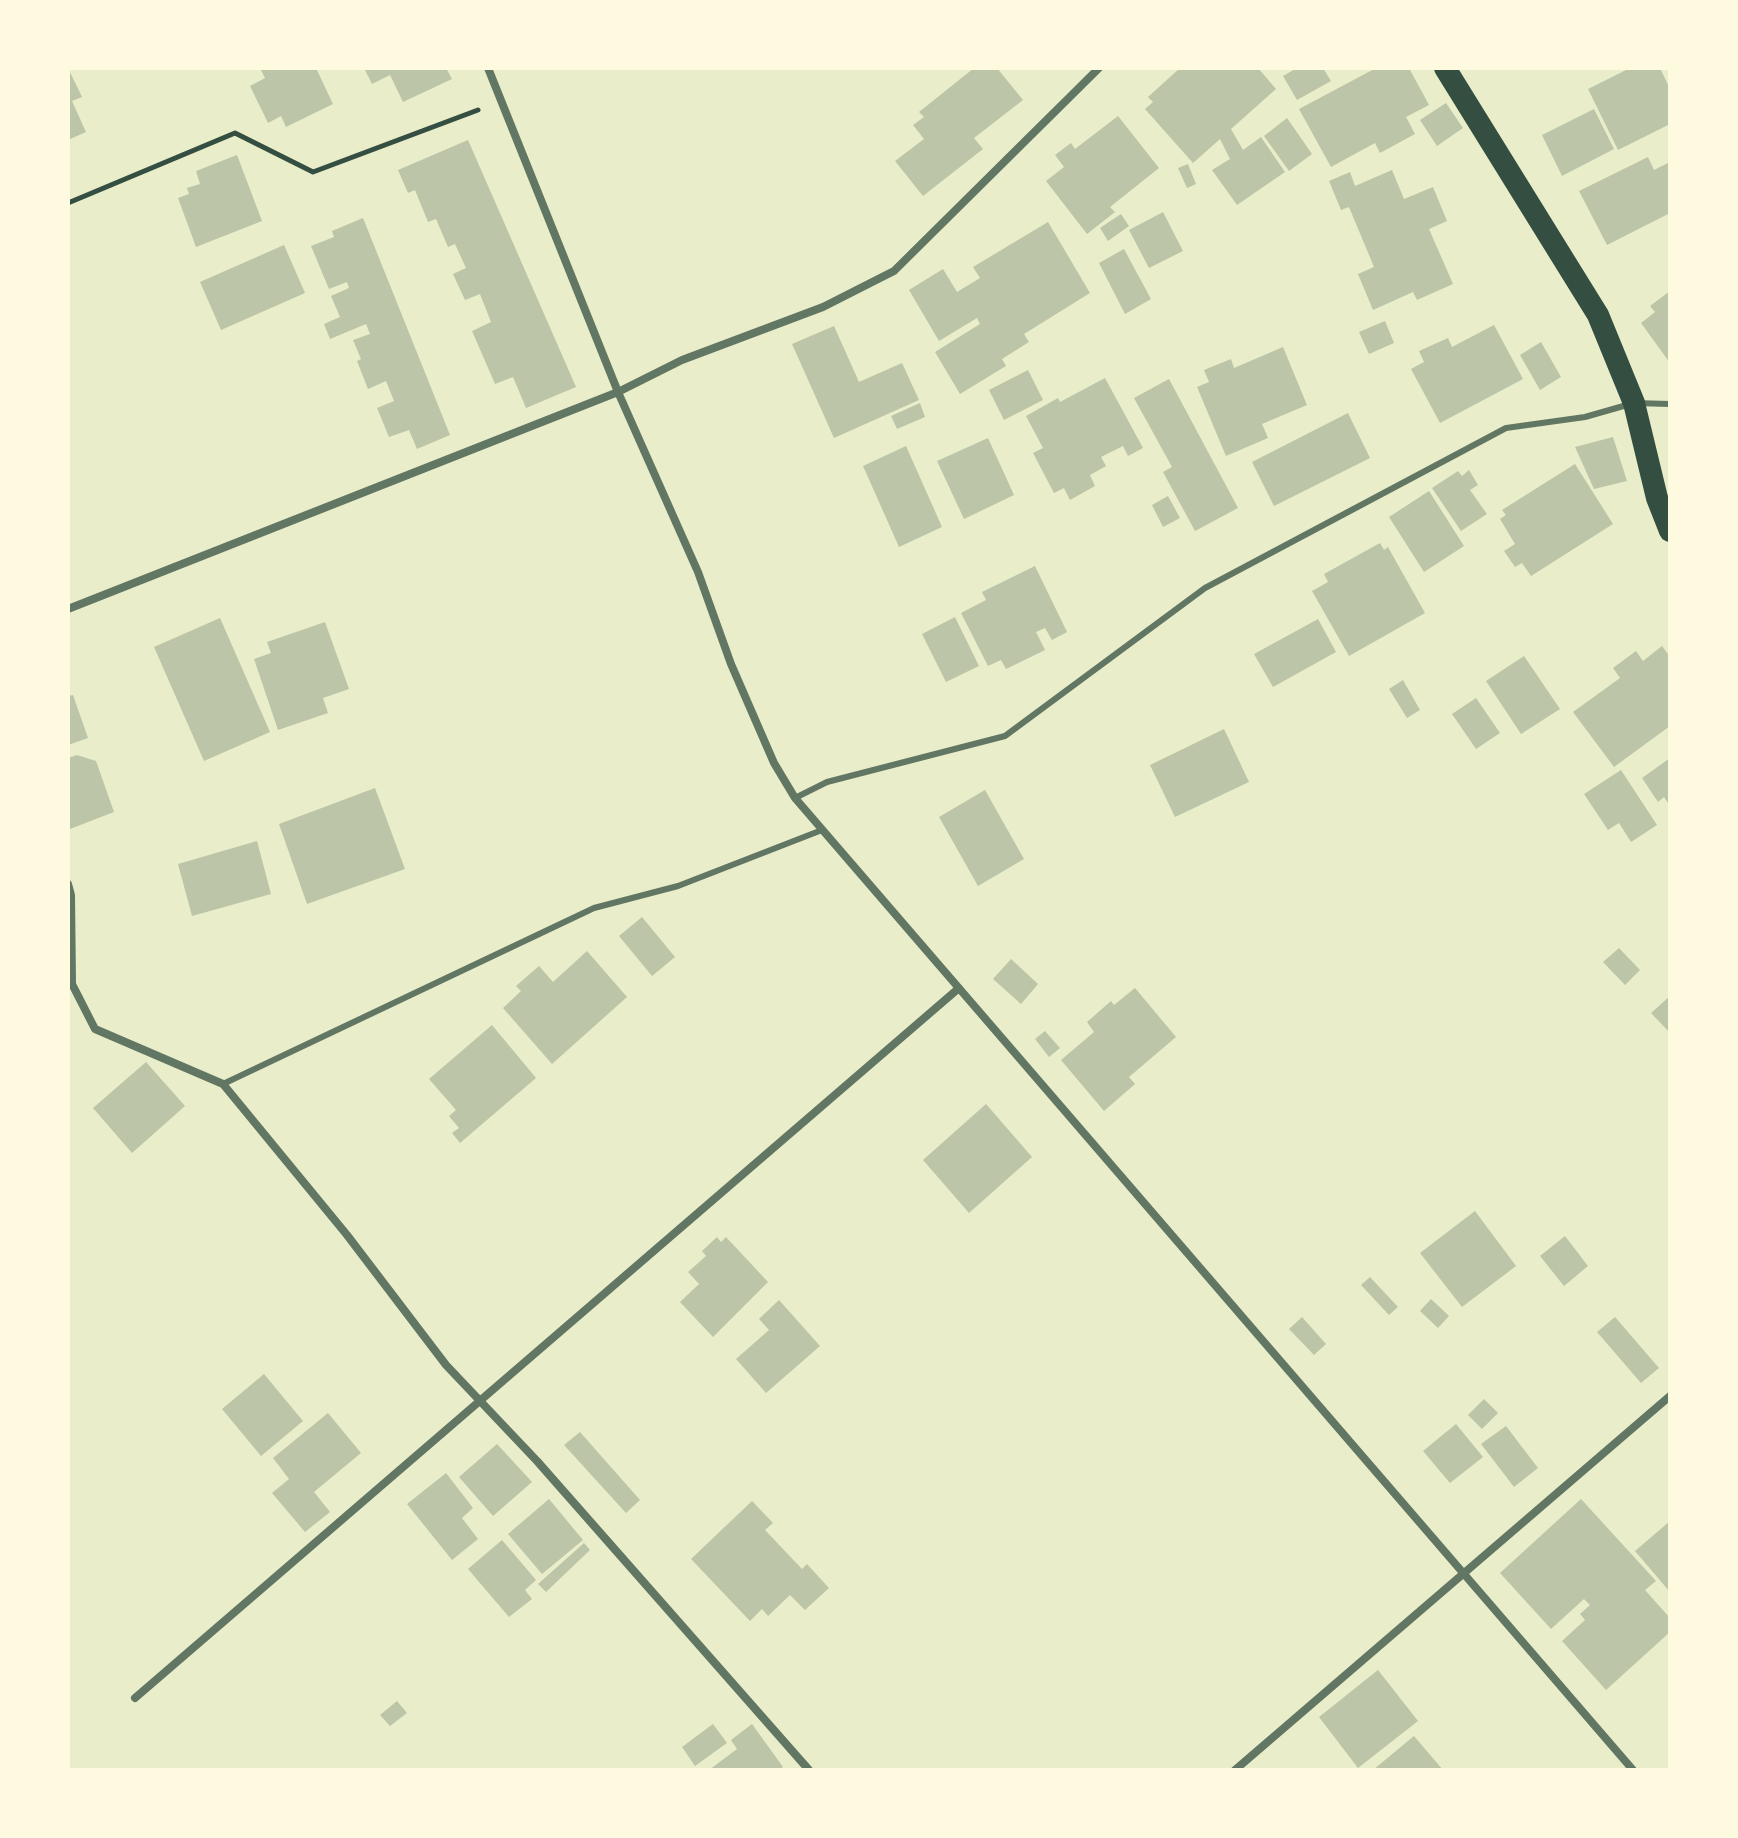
<!DOCTYPE html>
<style>
body{margin:0}
#map{position:relative;width:1738px;height:1838px;overflow:hidden;background:#e9edc9;font-family:Jost,sans-serif}
canvas{display:block}
.frame{position:absolute;inset:0;border:70px solid #fefae0;pointer-events:none}
</style>
<div id="map">
<canvas width="1738" height="1838"></canvas>
<div class="frame"></div>
</div>
<script>
const g = document.querySelector('canvas').getContext('2d');
g.lineJoin = 'round';
function fill(path, color) { g.fillStyle = color; g.fill(path, 'evenodd'); }
function strokePath(path, color, width, dash) { g.strokeStyle = color; g.lineWidth = width; g.lineCap = dash ? 'butt' : 'round'; g.setLineDash(dash || []); g.stroke(path); }
const building = new Path2D(`
 M68,68L82,97L72,101L86,132L68,140Z
 M260,68H316L333,104L286,127L281,116L268,123L250,86L265,78Z
 M364,68H446L452,79L403,102L390,75L372,84Z
 M974,68H997L1023,100L974,138L983,149L923,196L895,161L924,139L913,125L924,117L919,112Z
 M1180,68H1258L1276,89L1231,129L1243,150L1261,137L1285,172L1237,205L1212,170L1230,159L1220,139L1193,163L1145,109L1153,102L1148,97Z
 M1297,68H1323L1331,81L1297,100L1283,76Z
 M1376,68H1409L1429,105L1406,117L1415,134L1380,153L1375,143L1331,167L1299,109Z
 M1630,68H1660L1670,89V124L1618,150L1588,89Z
 M1446,103L1463,128L1437,146L1420,120Z
 M1594,109L1614,149L1562,176L1542,135Z
 M1118,116L1159,168L1110,207L1115,212L1087,234L1046,181L1064,167L1055,155L1071,143L1075,149Z
 M1287,118L1312,154L1289,171L1264,136Z
 M468,140L576,387L526,408L513,377L495,384L472,331L491,322L480,294L465,300L453,274L466,268L455,244L448,247L436,219L428,222L415,190L408,193L398,170Z
 M237,155L262,221L196,247L178,198L189,194L187,188L200,184L196,171Z
 M1648,157L1654,170L1670,162V213L1607,245L1579,191Z
 M1188,164L1196,184L1187,188L1178,168Z
 M1392,170L1404,199L1433,187L1447,221L1429,229L1453,284L1417,300L1413,292L1373,310L1358,274L1374,267L1349,207L1341,210L1329,181L1350,172L1355,186Z
 M1163,212L1183,251L1149,268L1129,230Z
 M1121,214L1129,226L1108,241L1100,228Z
 M363,218L450,435L417,449L409,430L389,437L377,408L394,401L386,381L368,389L357,361L361,359L353,340L370,334L366,324L330,339L324,324L340,317L331,296L349,288L347,282L329,289L311,246L334,237L332,231Z
 M1048,222L1090,293L1024,334L1029,342L1002,359L1006,366L960,394L935,352L980,324L977,318L939,341L909,290L943,269L957,292L980,278L973,267Z
 M284,245L305,293L221,330L200,282Z
 M1124,249L1151,299L1125,314L1099,263Z
 M1670,291V363L1641,323L1655,312L1650,306Z
 M1385,321L1394,343L1369,354L1359,332Z
 M1494,325L1523,379L1440,423L1411,369L1424,362L1419,351L1448,338L1452,347Z
 M834,326L859,382L902,363L919,400L834,438L792,344Z
 M1541,342L1561,377L1540,390L1520,355Z
 M1283,347L1307,405L1262,424L1268,438L1226,456L1197,387L1209,382L1204,370L1231,359L1234,368Z
 M1028,370L1043,400L1004,420L989,390Z
 M1105,378L1143,448L1128,456L1123,446L1101,457L1106,466L1090,475L1095,486L1070,500L1064,488L1054,493L1033,453L1043,448L1026,416L1058,398L1060,402Z
 M1169,379L1238,508L1195,531L1163,472L1172,467L1134,398Z
 M920,403L925,417L897,429L891,416Z
 M1348,413L1370,458L1274,506L1252,462Z
 M1613,437L1627,481L1594,489L1575,447Z
 M988,438L1014,495L964,519L937,461Z
 M906,446L942,527L899,547L863,466Z
 M1575,464L1613,524L1531,576L1522,563L1515,567L1504,551L1515,544L1500,519L1506,515L1502,510Z
 M1469,470L1478,485L1470,490L1487,514L1461,531L1432,488L1458,471L1462,476Z
 M1429,491L1464,546L1424,572L1389,517Z
 M1168,496L1180,518L1163,527L1152,505Z
 M1380,543L1384,550L1388,547L1425,613L1349,656L1312,591L1328,582L1324,574Z
 M1035,566L1067,632L1052,640L1045,628L1036,632L1045,650L1006,669L1001,660L988,666L961,613L986,600L982,592Z
 M955,617L979,666L946,682L922,634Z
 M220,618L270,732L204,761L154,647Z
 M1318,619L1336,652L1273,687L1254,654Z
 M325,622L349,689L323,698L328,713L278,730L254,659L271,653L267,642Z
 M1662,646L1670,657V726L1614,767L1573,712L1620,678L1613,668L1636,651L1643,661Z
 M1524,656L1560,709L1521,734L1486,681Z
 M1403,680L1420,710L1407,718L1389,689Z
 M73,695L88,738L68,745V696Z
 M1476,698L1500,733L1476,749L1452,714Z
 M1224,729L1249,782L1175,817L1150,765Z
 M77,755L96,761L114,812L70,829L68,758Z
 M1670,758V806L1664,797L1658,802L1642,778Z
 M1621,770L1657,825L1631,842L1619,823L1608,830L1584,794Z
 M375,788L405,869L307,904L279,824Z
 M985,790L1024,859L978,886L939,817Z
 M257,841L271,894L192,916L178,864Z
 M642,917L675,957L652,976L619,936Z
 M1619,948L1640,970L1625,985L1603,962Z
 M587,951L627,997L552,1064L503,1008L521,991L516,986L539,966L553,982Z
 M1011,959L1038,984L1021,1004L993,979Z
 M1135,988L1176,1037L1129,1077L1135,1084L1104,1111L1061,1060L1094,1032L1087,1022L1111,1001L1114,1005Z
 M1670,996V1033L1651,1013Z
 M492,1025L536,1078L460,1143L452,1133L459,1128L449,1116L456,1110L429,1079Z
 M1045,1031L1060,1048L1049,1057L1035,1039Z
 M146,1062L185,1106L132,1153L93,1108Z
 M986,1104L1032,1157L969,1213L923,1160Z
 M1475,1211L1516,1266L1462,1307L1420,1253Z
 M1565,1236L1588,1266L1564,1286L1540,1256Z
 M717,1237L721,1242L726,1237L768,1282L713,1337L680,1302L699,1284L688,1272L706,1256L702,1251Z
 M1370,1277L1398,1307L1389,1315L1361,1285Z
 M1431,1299L1449,1316L1438,1328L1420,1311Z
 M779,1300L820,1346L766,1393L736,1359L769,1330L759,1319Z
 M1302,1317L1326,1344L1314,1355L1289,1329Z
 M1615,1317L1659,1368L1641,1383L1597,1332Z
 M264,1374L303,1421L261,1456L222,1409Z
 M1484,1399L1498,1413L1482,1429L1468,1415Z
 M328,1413L361,1453L314,1492L330,1512L305,1532L272,1493L289,1479L273,1458Z
 M1456,1424L1483,1457L1450,1483L1423,1451Z
 M1506,1426L1538,1468L1514,1487L1481,1444Z
 M580,1432L640,1500L626,1513L564,1445Z
 M497,1444L532,1482L493,1516L459,1477Z
 M446,1473L473,1508L462,1518L478,1539L452,1560L407,1504Z
 M549,1499L583,1540L542,1574L508,1534Z
 M1581,1499L1656,1581L1645,1590L1670,1618V1632L1606,1690L1562,1641L1585,1620L1580,1614L1590,1605L1584,1599L1551,1629L1500,1573Z
 M752,1501L773,1523L765,1530L802,1569L807,1564L829,1588L805,1610L790,1595L768,1616L762,1609L750,1621L691,1559Z
 M1670,1521V1592L1635,1551Z
 M502,1540L536,1580L525,1590L532,1599L509,1617L468,1569Z
 M584,1543L590,1550L546,1592L538,1584Z
 M1378,1670L1418,1721L1358,1768L1319,1717Z
 M397,1701L407,1713L390,1726L380,1715Z
 M713,1724L727,1743L695,1766L682,1747Z
 M752,1724L783,1767L779,1770H709L737,1749L731,1740Z
 M1414,1736L1443,1770H1373Z`);
const path = new Path2D(`
 M68,203L235,133L313,172L478,110`);
const service = new Path2D(`
 M795,798L827,782L1005,736L1205,588L1506,428L1585,417L1634,403L1670,404
 M223,1084L594,908L678,886L822,830`);
const minor = new Path2D(`
 M488,68L618,392L698,572L731,664L774,763L795,798L1633,1770
 M68,609L618,392L682,360L823,307L894,271L1099,68
 M68,884L71,895L72,984L95,1029L223,1084L347,1235L446,1365L537,1461L809,1770
 M135,1698L959,988
 M1235,1770L1670,1396`);
const trunk = new Path2D(`
 M1445,68L1598,315L1634,403L1657,498L1670,531`);
fill(building, '#bcc5a7');
strokePath(path, '#344e41', 5);
strokePath(service, '#617663', 6);
strokePath(minor, '#617663', 8);
strokePath(trunk, '#344e41', 22);
</script>
